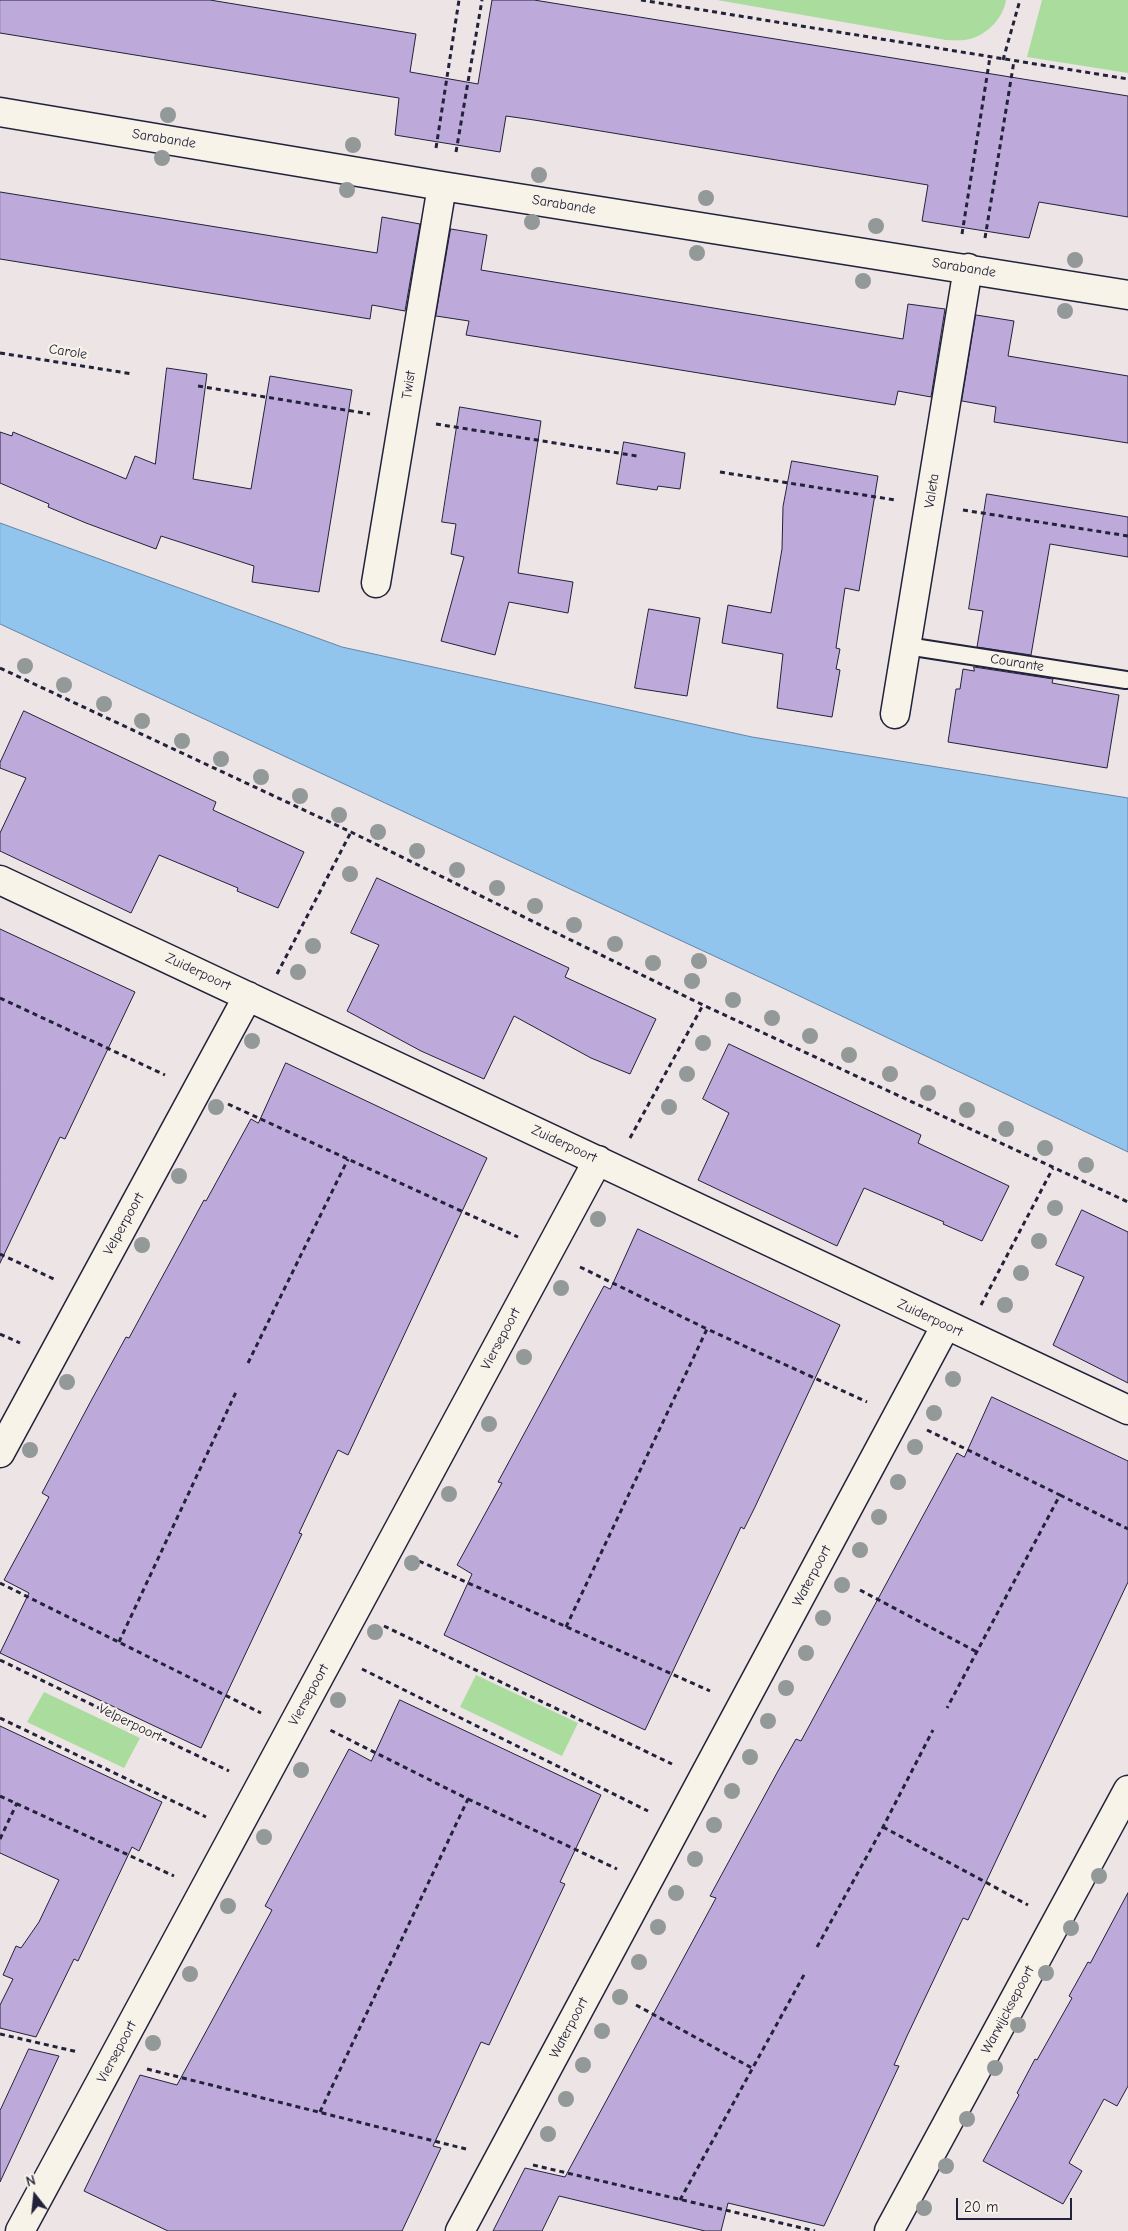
<!DOCTYPE html>
<style>
body{margin:0}
#map{position:relative;width:1128px;height:2231px;overflow:hidden;background:#ece4e5;font-family:"Comic Neue",sans-serif}
canvas{display:block}
.north{position:absolute;left:10px;top:2171px;width:50px;height:50px;-webkit-text-stroke:4px #f7f3e8;paint-order:stroke;rotate:344deg;font-size:14px;font-weight:700;line-height:20px;text-align:center;color:#22223b}
.north::after{content:'';display:block;margin:auto;width:18px;height:22px;background:#22223b;clip-path:polygon(50% 0,100% 100%,50% 72%,0 100%)}
.scale{position:absolute;left:956px;top:2198px;width:116px;height:22px;box-sizing:border-box;border:2px solid #22223b;border-top:0;padding-left:6px;font-size:15px;line-height:18px;white-space:nowrap;color:#22223b;-webkit-text-stroke:4px #f7f3e8;paint-order:stroke}
</style>
<div id="map">
<canvas width="1128" height="2231"></canvas>
<div class="north">N</div>
<div class="scale">20 m</div>
</div>
<script>
const g = document.querySelector('canvas').getContext('2d');
g.lineJoin = 'round';
function fill(path, color) { g.fillStyle = color; g.fill(path, 'evenodd'); }
function strokePath(path, color, width, dash) { g.strokeStyle = color; g.lineWidth = width; g.lineCap = dash ? 'butt' : 'round'; g.setLineDash(dash || []); g.stroke(path); }
function label(font, color, halo, rows, align = 'center') {
  g.font = font + ' "Comic Neue",sans-serif'; g.lineWidth = 4.5; g.setLineDash([]); g.textBaseline = 'middle'; g.strokeStyle = halo; g.fillStyle = color; for (const [text, x, y, turn = 0] of rows) {
    g.save(); g.translate(x, y); g.rotate((+turn || 0) * Math.PI / 180); g.textAlign = isNaN(turn) ? turn : align; if (halo) g.strokeText(text, 0, 0); g.fillText(text, 0, 0); g.restore();
  }
}
const green = new Path2D(`
 M717,0H1006C1004,17 987,35 970,39C963,41 954,40 946,40Z
 M1042,0H1128V73L1027,57Z
 M476,1675L578,1723L562,1756L460,1707Z
 M44,1692L140,1738L124,1768L27,1722Z`);
const water = new Path2D(`
 M0,523L342,647L752,737L1128,798V1152L770,982L0,624Z`);
const building = new Path2D(`
 M0,0H210L416,34L410,72L478,84L492,0H534L1128,96V217L1039,202L1029,238L922,221L928,185L534,120L506,116L500,152L395,135L399,98L0,33Z
 M0,192L377,253L382,217L420,224L405,311L372,305L370,319L0,259Z
 M451,229L487,235L481,270L903,339L908,304L945,309L931,397L898,391L895,405L466,335L469,321L436,316Z
 M976,315L1014,321L1008,356L1128,376V443L994,422L996,407L962,401Z
 M167,368L207,374L193,479L251,489L270,376L352,390L319,592L252,582L254,566L161,536L156,549L86,523L48,507L49,504L0,483V432L12,436L13,432L126,479L135,456L155,464Z
 M460,407L541,421L518,573L573,582L568,613L509,602L495,655L441,641L464,557L451,554L456,524L442,522Z
 M624,442L685,453L680,489L658,486L657,490L617,484Z
 M792,461L878,476L859,591L845,588L836,648L840,649L836,669L840,670L832,717L777,708L783,654L722,643L728,605L771,613L782,549L783,507Z
 M987,494L1128,517V557L1050,544L1031,655L977,647L983,611L969,609Z
 M649,609L700,618L687,696L635,688Z
 M974,667L1053,679L1052,683L1119,695L1107,768L948,742L956,689H960L963,669L974,671Z
 M24,711L216,802L213,810L304,852L278,908L237,891L238,888L159,855L131,913L0,851V833L26,778L0,768V763Z
 M377,878L569,968L565,977L656,1019L630,1074L591,1058L514,1016L484,1079L421,1051L347,1011L379,945L351,933Z
 M0,929L135,992L65,1139L60,1137L0,1263Z
 M729,1044L921,1135L918,1143L1009,1186L982,1241L943,1224L944,1222L864,1188L837,1246L698,1180L729,1113L703,1099Z
 M286,1063L487,1158L348,1455L338,1450L299,1533L302,1534L201,1748L0,1653L29,1593L4,1580L49,1497L42,1493L92,1399L126,1337L129,1338L204,1200L206,1201L251,1119L258,1123Z
 M1082,1210L1128,1232V1383L1053,1345L1084,1277L1056,1265Z
 M638,1229L840,1325L755,1507L744,1529L741,1527L645,1730L444,1635L472,1574L457,1565L502,1483L498,1482L604,1286L610,1289Z
 M992,1397L1128,1461V1582L968,1920L963,1918L907,2036L894,2065L899,2066L824,2226L728,2203L721,2231H705L559,2196L542,2231H493L525,2168L565,2177L716,1898L710,1896L778,1771L796,1739L801,1741L957,1453L964,1457Z
 M400,1700L601,1795L560,1882L565,1884L489,2045L481,2042L433,2146L441,2148L402,2231H168L84,2191L140,2075L177,2085L272,1910L265,1906L349,1749L371,1761Z
 M0,1726L162,1802L139,1851L132,1847L78,1961L74,1959L36,2037L0,2028V2005L13,1979L3,1975L16,1946L21,1948L39,1922L59,1880L0,1853Z
 M1128,1893V2086L1117,2106L1104,2099L1069,2163L1082,2171L1063,2204L983,2161L1019,2095L1017,2093L1035,2059L1037,2060L1072,1998L1069,1996L1088,1962L1090,1963Z
 M29,2049L59,2056L0,2182V2111Z`);
const path = new Path2D(`
 M641,0L1128,79
 M1003,60L1020,0
 M436,148L459,0
 M456,152L482,0
 M962,234L990,57
 M985,238L1014,61
 M0,353L133,374
 M198,386L370,414
 M436,424L637,456
 M720,472L895,500
 M963,510L1128,536
 M0,668L351,832L703,1005L1128,1202
 M277,974L351,832
 M0,998L165,1075
 M228,1104L518,1237
 M630,1138L703,1005
 M0,1254L56,1280
 M580,1267L707,1329
 M981,1305L1053,1168
 M0,1334L20,1343
 M248,1363L348,1159
 M927,1430L1060,1495L947,1708
 M1060,1495L1128,1529
 M419,1561L710,1691
 M0,1583L261,1713
 M860,1590L977,1652
 M384,1626L672,1764
 M566,1627L707,1329L867,1402
 M119,1642L237,1390
 M0,1660L229,1771
 M362,1669L648,1811
 M0,1718L206,1817
 M0,1796L174,1876
 M468,1799L617,1869
 M883,1827L1028,1905
 M0,1839L17,1803
 M817,1947L883,1827L933,1730
 M636,2005L752,2068
 M0,2034L78,2052
 M147,2069L466,2149
 M320,2112L468,1799L328,1729
 M533,2165L815,2231
 M680,2200L805,1973`);
const lane = new Path2D(`
 M907,646L1126,680`);
const street = new Path2D(`
 M0,112L442,186L1128,295
 M376,583L442,186
 M895,714L968,268
 M0,880L1128,1410
 M0,1453L248,996
 M20,2231L598,1160
 M460,2231L946,1325
 M889,2231L1128,1790`);
const trees = [
 [168,115],
 [353,145],
 [162,158],
 [539,175],
 [347,190],
 [706,198],
 [532,222],
 [876,226],
 [697,253],
 [1075,260],
 [863,281],
 [1065,311],
 [25,666],
 [64,685],
 [104,704],
 [142,721],
 [182,741],
 [221,759],
 [261,777],
 [300,796],
 [339,815],
 [378,832],
 [417,851],
 [457,870],
 [350,874],
 [497,888],
 [535,906],
 [574,925],
 [615,944],
 [313,946],
 [699,961],
 [653,963],
 [298,972],
 [692,981],
 [733,1000],
 [772,1018],
 [810,1036],
 [252,1041],
 [703,1043],
 [849,1055],
 [687,1074],
 [890,1074],
 [928,1093],
 [216,1107],
 [669,1107],
 [967,1110],
 [1006,1129],
 [1045,1148],
 [1086,1165],
 [179,1176],
 [1055,1208],
 [598,1219],
 [1039,1241],
 [142,1245],
 [1021,1273],
 [561,1288],
 [1005,1305],
 [524,1357],
 [953,1379],
 [67,1382],
 [934,1413],
 [489,1424],
 [915,1447],
 [30,1450],
 [898,1482],
 [449,1494],
 [879,1517],
 [860,1550],
 [412,1563],
 [842,1585],
 [823,1618],
 [375,1632],
 [806,1653],
 [786,1688],
 [338,1700],
 [768,1721],
 [750,1757],
 [301,1770],
 [732,1791],
 [714,1825],
 [264,1837],
 [695,1859],
 [1099,1876],
 [676,1893],
 [228,1906],
 [658,1927],
 [1071,1928],
 [639,1962],
 [1046,1973],
 [190,1974],
 [620,1997],
 [1018,2025],
 [602,2031],
 [153,2043],
 [583,2065],
 [995,2068],
 [566,2099],
 [967,2119],
 [548,2134],
 [946,2166],
 [924,2208]
];
const streetNames = [
 ["Sarabande",164,139,9],
 ["Sarabande",564,205,9],
 ["Sarabande",964,268,9],
 ["Carole",68,352,9],
 ["Twist",409,385,-81],
 ["Valeta",932,491,-81],
 ["Courante",1017,663,9],
 ["Zuiderpoort",198,972,25],
 ["Zuiderpoort",564,1144,25],
 ["Velperpoort",124,1224,-61],
 ["Zuiderpoort",930,1318,25],
 ["Viersepoort",501,1339,-62],
 ["Waterpoort",812,1576,-62],
 ["Viersepoort",309,1695,-61],
 ["Velperpoort",130,1723,26],
 ["Warwijcksepoort",1008,2010,-62],
 ["Waterpoort",569,2028,-62],
 ["Viersepoort",117,2052,-62]
];
fill(green, '#aadc9e');
fill(water, '#91c5ee');
strokePath(water, '#6584a6', 1);
fill(building, '#beaada');
strokePath(building, '#22223b', 1);
strokePath(lane, '#22223b', 20);
strokePath(street, '#22223b', 31);
strokePath(path, '#22223b', 3, [5, 4]);
strokePath(lane, '#f7f3e8', 16);
strokePath(street, '#f7f3e8', 28);
g.fillStyle = '#939898';
for (const [x, y] of trees) { g.beginPath(); g.arc(x, y, 8, 0, 2 * Math.PI); g.fill(); }
label('14px', '#22223b', '#f7f3e8', streetNames);
</script>
